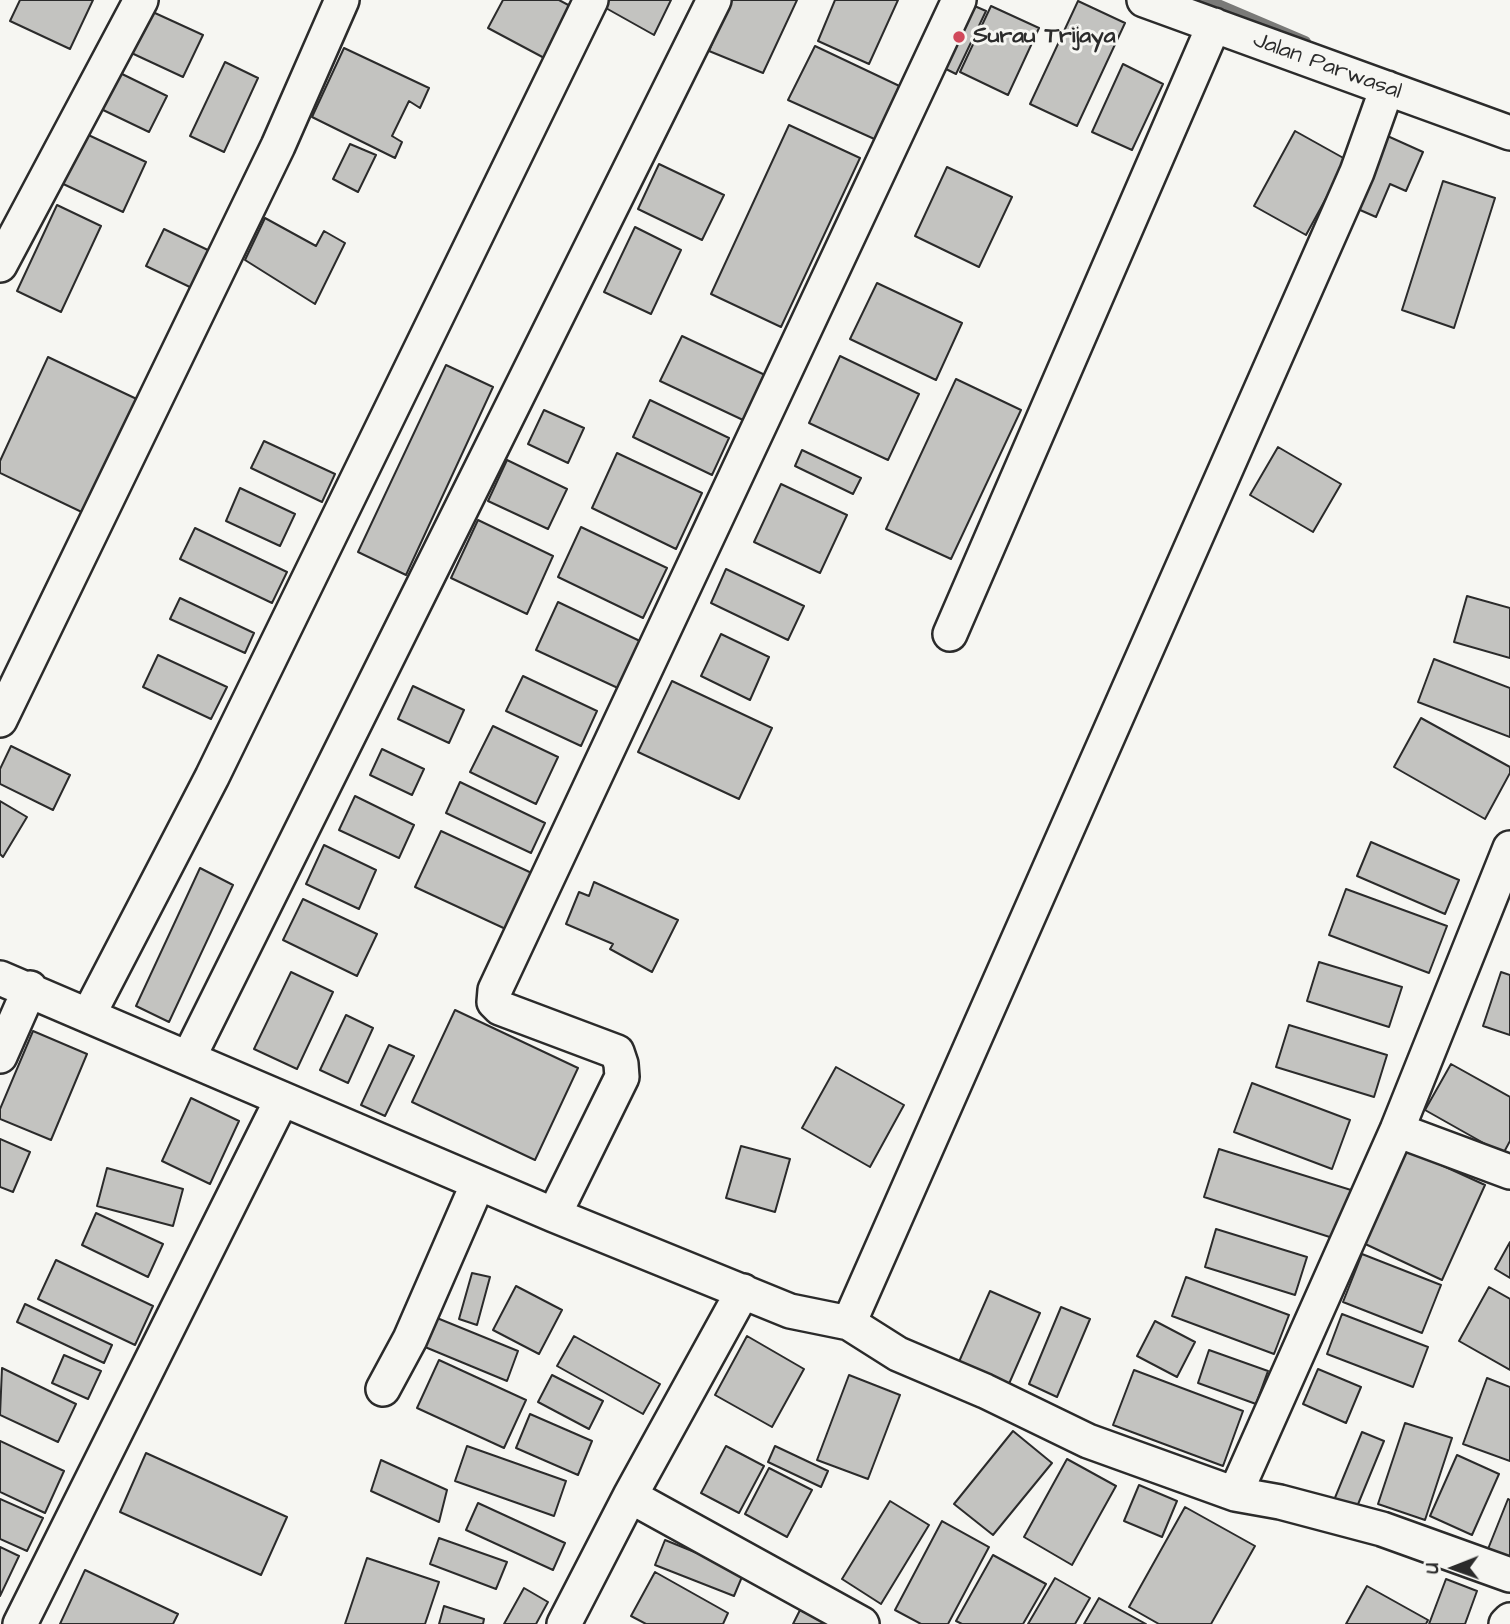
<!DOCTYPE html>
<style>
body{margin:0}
#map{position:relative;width:1510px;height:1624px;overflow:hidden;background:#f6f6f2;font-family:"Architects Daughter",sans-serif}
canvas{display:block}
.north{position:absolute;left:1419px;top:1533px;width:70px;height:70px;-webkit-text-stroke:5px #f6f6f2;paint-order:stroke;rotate:269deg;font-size:19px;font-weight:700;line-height:28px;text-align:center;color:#2b2b2b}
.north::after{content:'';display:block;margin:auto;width:24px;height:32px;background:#2b2b2b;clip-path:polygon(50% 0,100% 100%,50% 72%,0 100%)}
</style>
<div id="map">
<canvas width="1510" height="1624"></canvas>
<div class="north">U</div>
</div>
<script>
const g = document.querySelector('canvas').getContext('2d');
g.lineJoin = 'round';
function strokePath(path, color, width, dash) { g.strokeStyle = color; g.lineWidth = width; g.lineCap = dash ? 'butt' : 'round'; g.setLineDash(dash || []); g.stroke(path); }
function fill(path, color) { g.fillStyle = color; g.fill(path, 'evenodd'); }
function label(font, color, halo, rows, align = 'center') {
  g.font = font + ' "Architects Daughter",sans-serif'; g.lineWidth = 6; g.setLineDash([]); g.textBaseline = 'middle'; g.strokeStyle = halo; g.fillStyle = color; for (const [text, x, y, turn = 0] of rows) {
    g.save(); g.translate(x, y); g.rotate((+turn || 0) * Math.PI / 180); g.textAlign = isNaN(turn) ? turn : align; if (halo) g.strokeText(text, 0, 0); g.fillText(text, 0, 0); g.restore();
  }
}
const stream = new Path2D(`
 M1206,0L1305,42`);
const building = new Path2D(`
 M20,0H93L70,49L10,21Z
 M503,0H559L574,8L548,60L488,28Z
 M607,0H671L654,35L604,7Z
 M730,0H797L763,73L709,51Z
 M835,0H898L869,64L818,41Z
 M961,0L986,11L956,74L932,62Z
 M1078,1L1125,23L1077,126L1030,104Z
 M991,6L1039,28L1008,95L960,72Z
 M144,8L203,35L183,77L125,50Z
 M815,46L910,91L881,142L788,100Z
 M344,48L429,88L420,108L409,101L392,136L402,142L395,158L312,117Z
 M225,62L258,78L224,152L190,136Z
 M1123,64L1163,84L1132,150L1092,132Z
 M118,72L167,96L149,132L101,109Z
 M789,125L860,158L781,327L711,294Z
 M1295,131L1347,160L1306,235L1254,206Z
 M82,132L146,162L123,212L59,182Z
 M1383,134L1423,152L1406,191L1390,184L1376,217L1351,206Z
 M350,144L376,155L358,192L333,179Z
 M659,164L724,195L702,240L638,209Z
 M947,167L1012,197L979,267L915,236Z
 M1443,181L1495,198L1454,328L1402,310Z
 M57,205L101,226L61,312L17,291Z
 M265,218L316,246L324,231L345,243L315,304L245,260Z
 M635,227L681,250L651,314L604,292Z
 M164,229L212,252L194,289L146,266Z
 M877,283L962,323L936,380L850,339Z
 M682,336L765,375L743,420L660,381Z
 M840,356L919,394L888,460L809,423Z
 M48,357L143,402L90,516L0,473V461Z
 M446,365L493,387L406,575L358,552Z
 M956,379L1021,410L951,559L886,529Z
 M650,400L729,438L712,475L633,437Z
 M544,410L584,428L568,463L528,444Z
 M264,441L335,474L322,502L251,468Z
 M1278,447L1341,484L1313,532L1250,495Z
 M802,450L861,478L853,494L795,466Z
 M617,453L702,493L676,549L592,508Z
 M507,460L567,489L548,529L488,501Z
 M781,484L847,515L820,573L754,542Z
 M240,488L295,514L280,546L226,521Z
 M478,520L553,556L527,614L451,578Z
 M581,527L667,568L643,618L558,577Z
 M195,528L287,572L272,603L180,559Z
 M726,569L804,606L788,640L711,603Z
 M1467,596L1510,608V658L1454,642Z
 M180,598L254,633L245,653L170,619Z
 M558,602L642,642L620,689L536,650Z
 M721,634L769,657L750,700L701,676Z
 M158,655L227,687L211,719L143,687Z
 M1434,659L1510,688V737L1418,702Z
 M523,676L597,711L581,746L506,711Z
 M672,681L772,728L739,799L638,752Z
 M413,686L464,710L449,743L398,719Z
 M1421,718L1510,767V773L1485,819L1394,767Z
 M493,726L558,757L536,804L470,772Z
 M11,746L70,775L53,810L0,784V769Z
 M382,749L424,769L412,795L370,775Z
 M460,782L545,823L531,853L446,813Z
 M355,796L414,825L399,858L339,830Z
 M0,801L27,817L3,857L0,854Z
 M441,831L536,875L510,931L415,887Z
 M1371,842L1459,880L1445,914L1357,876Z
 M324,845L376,870L359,909L306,884Z
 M200,868L233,885L169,1022L136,1006Z
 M594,882L678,920L652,972L610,949L613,944L566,924L579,892L589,896Z
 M1346,889L1447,926L1429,973L1329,935Z
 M303,899L377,934L357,976L283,940Z
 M1319,962L1402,987L1389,1027L1307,1001Z
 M291,972L333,992L297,1069L254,1049Z
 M1501,972L1510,975V1035L1483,1026Z
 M455,1010L578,1068L535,1160L412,1102Z
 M346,1015L373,1028L348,1083L320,1070Z
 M1289,1025L1387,1055L1374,1097L1276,1067Z
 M33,1031L87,1054L51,1140L0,1119V1109Z
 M389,1045L414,1056L385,1116L361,1105Z
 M1451,1064L1510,1097V1141L1503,1154L1425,1110Z
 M836,1067L904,1105L870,1167L802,1128Z
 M1252,1083L1350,1120L1332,1169L1234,1132Z
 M191,1098L239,1121L210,1184L162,1161Z
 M0,1139L30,1152L13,1192L0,1187Z
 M741,1146L790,1159L775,1212L726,1198Z
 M1404,1148L1485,1185L1442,1280L1361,1242Z
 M1219,1149L1351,1190L1336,1239L1204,1197Z
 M107,1168L183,1189L173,1226L97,1206Z
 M96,1213L163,1244L148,1277L82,1245Z
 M1216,1229L1307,1257L1295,1295L1205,1267Z
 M1510,1242V1278L1495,1269Z
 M1362,1254L1441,1285L1422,1333L1343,1302Z
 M56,1260L153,1306L135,1345L38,1299Z
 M472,1273L490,1277L477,1325L459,1319Z
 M1186,1277L1289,1315L1274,1354L1172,1316Z
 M516,1286L562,1310L539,1354L493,1330Z
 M1489,1287L1510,1299V1370L1459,1341Z
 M990,1291L1040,1313L1008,1386L958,1364Z
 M25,1304L112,1345L104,1363L17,1322Z
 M1061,1307L1090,1319L1057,1397L1029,1384Z
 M1342,1314L1428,1347L1413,1387L1327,1354Z
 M437,1318L518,1351L507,1381L425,1347Z
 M1155,1321L1195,1342L1177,1377L1137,1356Z
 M574,1336L660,1384L643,1414L557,1366Z
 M747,1336L804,1369L772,1427L715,1395Z
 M1209,1350L1268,1371L1256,1404L1198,1383Z
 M64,1355L101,1371L88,1399L52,1383Z
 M439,1360L526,1400L504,1448L417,1408Z
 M2,1368L76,1404L58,1442L0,1415Z
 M1318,1369L1361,1387L1346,1423L1303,1404Z
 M1134,1370L1243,1411L1223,1466L1113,1425Z
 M552,1375L603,1401L589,1429L538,1402Z
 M849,1375L900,1395L868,1479L817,1460Z
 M1487,1378L1510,1387V1461L1463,1444Z
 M530,1414L592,1441L578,1475L516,1448Z
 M1405,1423L1452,1438L1425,1520L1378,1504Z
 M1013,1431L1052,1463L993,1535L954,1504Z
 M1362,1432L1384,1441L1354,1514L1332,1505Z
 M0,1441L64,1471L45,1513L0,1492Z
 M467,1446L566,1481L554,1516L455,1481Z
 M726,1446L764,1466L739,1513L701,1493Z
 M775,1446L828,1471L821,1487L768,1462Z
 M146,1453L287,1517L261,1575L120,1512Z
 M1457,1455L1499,1474L1472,1535L1430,1516Z
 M1067,1459L1116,1486L1072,1565L1024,1537Z
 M381,1460L447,1490L439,1522L371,1491Z
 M769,1468L812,1490L787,1537L745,1514Z
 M1139,1485L1177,1501L1162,1537L1124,1521Z
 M0,1499L43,1518L27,1551L0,1539Z
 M1508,1499L1510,1500V1558L1488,1549Z
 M890,1501L929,1525L881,1604L842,1579Z
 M478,1503L565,1543L553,1570L466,1530Z
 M1185,1507L1255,1546L1211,1624H1159L1129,1607Z
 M942,1521L989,1547L948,1624H921L895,1610Z
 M439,1538L507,1562L496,1589L430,1564Z
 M665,1540L744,1572L734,1596L655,1565Z
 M0,1547L19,1556L0,1596Z
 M993,1555L1046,1584L1023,1624H962L956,1621Z
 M367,1558L439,1582L425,1624H345Z
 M85,1570L178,1614L173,1624H60Z
 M655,1572L728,1613L723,1624H646L631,1616Z
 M1055,1578L1090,1598L1075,1624H1028Z
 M1446,1579L1477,1591L1465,1624H1429Z
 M1367,1586L1428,1620L1426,1624H1346Z
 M524,1588L548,1602L536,1624H504Z
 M1099,1598L1146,1624H1084Z
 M444,1606L484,1619L483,1624H439Z
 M800,1610L828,1624H793Z`);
const street = new Path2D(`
 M1144,0L1510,133
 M0,265L141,0
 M950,634L1214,25
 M0,720L278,146L342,0
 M0,978L554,1215L790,1311L849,1323L898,1354L985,1391L1088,1441L1235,1494L1280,1502L1382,1529L1510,1575
 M89,1014L212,777L591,0
 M0,1056L30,988
 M189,1057L714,0
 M1397,1130L1510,1172
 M554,1215L622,1077L621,1064L617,1052L500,1008L494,1002L495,990L959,0
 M849,1323L1357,172L1387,88
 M383,1389L410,1339L478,1183
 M1235,1494L1397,1130L1510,848
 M630,1496L862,1624
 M20,1624L282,1099
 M564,1624L630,1496L743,1291
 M1506,1624L1510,1620`);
const markers = [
 [959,37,7,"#d1495b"]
];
const poiNames = [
 ["Surau Trijaya",973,37]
];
const streetNames = [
 ["Jalan Parwasal",1327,67,20]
];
strokePath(stream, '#7a7a78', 12);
fill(building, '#c3c3c0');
strokePath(building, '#2b2b2b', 2);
strokePath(street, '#2b2b2b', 38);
strokePath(street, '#f6f6f2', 33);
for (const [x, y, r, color] of markers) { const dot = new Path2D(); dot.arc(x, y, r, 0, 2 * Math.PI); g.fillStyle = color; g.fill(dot); strokePath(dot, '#f6f6f2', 2.5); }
label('bold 23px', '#2b2b2b', '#f6f6f2', poiNames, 'left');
label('23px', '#2b2b2b', '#f6f6f2', streetNames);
</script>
